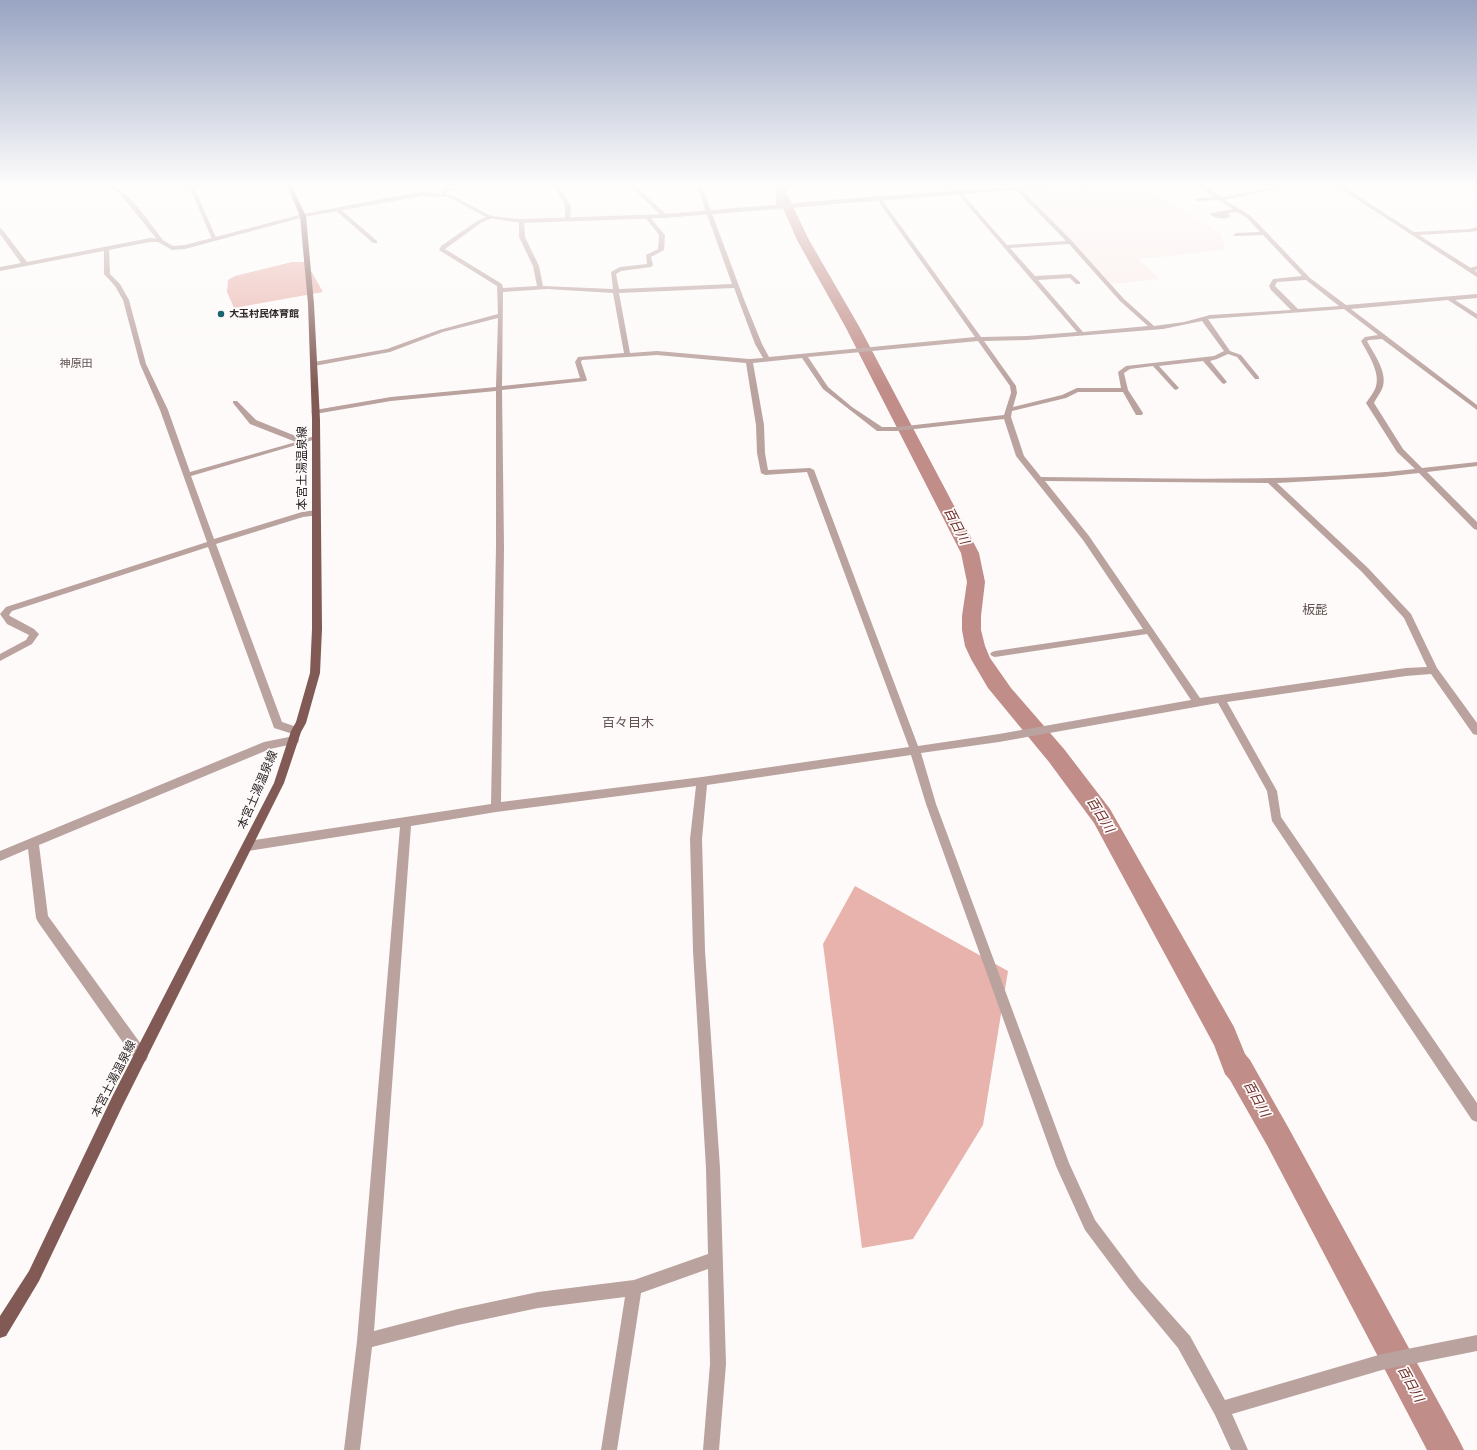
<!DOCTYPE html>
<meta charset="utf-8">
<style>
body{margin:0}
canvas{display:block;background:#fdfaf9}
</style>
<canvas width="1477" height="1450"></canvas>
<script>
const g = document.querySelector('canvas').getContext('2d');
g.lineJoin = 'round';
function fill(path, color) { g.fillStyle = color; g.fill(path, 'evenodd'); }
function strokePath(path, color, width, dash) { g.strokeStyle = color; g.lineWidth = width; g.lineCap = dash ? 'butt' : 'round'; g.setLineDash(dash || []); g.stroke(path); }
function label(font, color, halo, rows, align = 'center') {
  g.font = font + ' "Fira Sans","Noto Sans JP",sans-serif'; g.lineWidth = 3.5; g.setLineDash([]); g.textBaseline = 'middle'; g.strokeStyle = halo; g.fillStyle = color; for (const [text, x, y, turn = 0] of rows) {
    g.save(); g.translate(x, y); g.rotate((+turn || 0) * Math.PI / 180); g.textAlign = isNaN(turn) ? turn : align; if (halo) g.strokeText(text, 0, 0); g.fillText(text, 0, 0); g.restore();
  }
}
const built = new Path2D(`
 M1109,184H1140L1167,202L1204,222L1222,235L1225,250L1138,259L1160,279L1112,284L1024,191Z`);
const forest = new Path2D(`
 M292,262H306L323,292L234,308L227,292L228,280L235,276Z
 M855,886L1008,971L983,1125L913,1239L862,1248L823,944Z`);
const river = new Path2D(`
 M782,184H793L786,192L809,240L860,328L979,553L985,582L981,616V630L985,646L990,658L1011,688L1064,749L1110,809L1234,1027L1245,1054L1250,1060L1288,1127L1458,1438L1464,1450H1427L1268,1147L1230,1080L1225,1074L1214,1045L1094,823L1049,762L988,688L971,659L965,646L962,630V616L967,582L961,553L846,328L797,240L776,192Z`);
const minor = new Path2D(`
 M106,184C125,184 151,225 163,240V242H159L121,195Z
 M188,184H193L217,240L212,239Z
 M469,184H482L447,191L444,189Z
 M553,184H558L571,206L570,221L565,220V206Z
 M628,184H633L667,215V217H663Z
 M696,184H701L745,302L762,344L769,357L975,337L876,198L879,196L981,337L1027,336L1077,332L957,193V191L959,190L1007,245L1066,241L1014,188L1019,187L1072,241L1124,299L1154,326L1184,322L1210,315L1291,310L1271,290L1269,286L1273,279L1302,276L1263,235L1234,236L1233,235L1236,233L1260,232L1247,218L1237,212L1227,213L1231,216C1225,220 1217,219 1211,215V213L1233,209L1218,200L1196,201V199L1198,198L1214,197L1195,184H1201L1223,197L1293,184L1291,186L1225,200L1251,216L1310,278L1346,305L1477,294V298L1455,300L1477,314V319L1448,300L1351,309L1477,405V410L1382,339L1369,340L1367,341C1374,354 1389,374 1382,389C1380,394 1376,398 1374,403L1403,449L1422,468L1477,462V466L1427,472L1477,522V530L1474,529L1419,473L1383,477L1277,483L1368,568L1411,614L1437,668L1477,723V735L1473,734L1431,674L1406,676L1227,702L1277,791L1281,817L1477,1103V1122L1472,1120L1272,821L1267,791L1218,703L999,742L921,753L936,804L1069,1163L1095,1220L1140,1280L1190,1336L1225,1400L1382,1354L1477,1335V1351L1382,1370L1232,1414L1248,1450H1231L1215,1415L1178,1348L1130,1290L1085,1230L1056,1166L926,804L911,755L707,785L702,839L705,951L720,1168L726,1364L719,1450H703L710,1364L708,1269L641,1293L617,1450H601L625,1297L538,1308L458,1325L372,1347L360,1450H344L357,1341L400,827L248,851L244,849L242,846L244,843L248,841L491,804L496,547V391L391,401L315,414L311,412L315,410L391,397L496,387L498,318L443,332L390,352L314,366L311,364L314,362L387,349L439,330L498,314L497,286L439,250L441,246L477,221L490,215L492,216V218L481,223L445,249L502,284L503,288L537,286L533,266L519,237V220L524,221L525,237L539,266L543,286L613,289L611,272L620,267L647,264L646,255L658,249L659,235L645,217L648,215L665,235L664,250L651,257L653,265L651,267L621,271L616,274L619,289L732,284ZM1069,244L1120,301L1148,326L1083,332L1038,280L1070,278L1076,284H1080V282L1071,274L1035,276L1010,248ZM1305,280H1306L1339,306L1298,309L1275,286L1277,282ZM734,288L755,344L763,358L749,359L657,351L630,353L619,293ZM547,289L613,293L624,353L578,357L575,362L580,378L502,386L503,292ZM1344,309L1378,335L1365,337L1361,341C1368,354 1382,374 1375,389C1373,394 1369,398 1366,403L1397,452L1415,469C1291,483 1165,478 1041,477L1024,456L1011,417L1012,411L1066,398L1078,392H1123L1136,415H1142L1143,413L1128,390L1124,373L1130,369L1153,366L1174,389L1176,390L1179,388L1159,366L1203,361L1222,383L1224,384L1227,382L1210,361L1217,359L1228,354L1237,357L1255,379H1259V377L1241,355L1230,351L1208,319ZM1202,321L1224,351L1214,356L1126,366L1118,372L1121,388H1077L1062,395L1013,407L1017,393L1016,386L984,341L1027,340L1163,329ZM978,341L1010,386L1011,393L1004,415L897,427H882L852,407L828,387L808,357ZM657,355L746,363L756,425L757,453L761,473L765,475L807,472L909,747L702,777L501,802L504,547L502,390L586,381L587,380L581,362L582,360ZM802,358L823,389L877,431H897L1004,419L1016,456L1083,540L1143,629L995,651L992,652L990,654L992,656L995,657L1147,634L1191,700L999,734L918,746L814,470L810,468L768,470L765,453L764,425L753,363ZM1045,481L1268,483L1362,572L1404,618L1427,667L1406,668L1200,698L1089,536ZM696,786L690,839L693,951L706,1168L708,1254L634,1280L538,1292L458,1309L374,1331L411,826L496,812Z
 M779,184H784L781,192L782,206L779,208L776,206V192Z
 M335,208H339L377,241V243H373L335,210Z
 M1477,227V231L1469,232L1466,230Z
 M104,247L109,248L110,274L120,284L129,300L146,364L168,410L190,472L296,442L250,424L233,403V401H237L256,420L303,439L316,436L320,438L191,476L214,539L302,512L316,510L320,513L319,515L303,517L216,544L282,722L300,728L301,731L300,734L296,735L274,728L273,725L208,547L12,611L9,615L10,616L34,629L39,634L32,644L0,661V654L26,640L29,635L7,624L0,614L6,607L207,542L160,410L140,364L123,300L115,286L104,274Z
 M1477,266V270L1469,271L1466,269Z
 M294,736L298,737L299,740L298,743L270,749L39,845L48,916L146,1051L148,1056L146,1061L141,1063L136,1061L38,922L36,918L28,849L0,861V851L264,742Z`);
const tertiary = new Path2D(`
 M440,184H445L450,189L445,194L451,195L491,216L521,219L665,214L879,196L1058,184H1084L665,218L521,223L488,218L448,197L423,196L304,217L185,249L172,250L158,242H150L0,271V267L21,263L0,234V228L2,229L27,262L150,238L161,239L173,246L185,245L303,214L408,194L423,192L440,194L444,189Z
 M1333,184H1339L1414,232L1471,229L1472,230L1469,232L1419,235L1477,272V277Z`);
const primary = new Path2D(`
 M286,184H291L306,216L314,304L320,420L322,629L320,673L306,723L301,732L284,783L122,1107L39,1281L6,1336L0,1338V1316L29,1271L112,1097L274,783L291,731L296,722L310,673L312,629V420L308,304L300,216Z`);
const markers = [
 [221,314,4,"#18656e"]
];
const farPoinames = [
 ["大玉村民体育館",229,314]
];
const farNeighbourhoodnames = [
 ["神原田",76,364]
];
const streetNames = [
 ["本宮土湯温泉線",303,468,-90],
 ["本宮土湯温泉線",258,790,-67],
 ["本宮土湯温泉線",114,1079,-63]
];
const waterNames = [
 ["百日川",956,526,63],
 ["百日川",1100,815,58],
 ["百日川",1256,1099,61],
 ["百日川",1410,1384,61]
];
const neighbourhoodNames = [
 ["板髭",1315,610],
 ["百々目木",628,723]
];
fill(built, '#f9ebe9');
fill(forest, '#e9b3ad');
fill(river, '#c08d88');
fill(minor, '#baa29f');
fill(tertiary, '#baa29f');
fill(primary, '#815a55');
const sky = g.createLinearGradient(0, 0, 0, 387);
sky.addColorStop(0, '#98a4c2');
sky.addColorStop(0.48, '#fefdfc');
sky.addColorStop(1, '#fefdfc00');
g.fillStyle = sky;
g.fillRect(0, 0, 1477, 387);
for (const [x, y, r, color] of markers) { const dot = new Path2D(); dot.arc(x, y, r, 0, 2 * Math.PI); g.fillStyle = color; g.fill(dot); strokePath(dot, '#fdfaf9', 1.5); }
label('bold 10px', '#2d2727', '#fdfaf9', farPoinames, 'left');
label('11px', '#605352', '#fdfaf9', farNeighbourhoodnames);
label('12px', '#2d2727', '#fdfaf9', streetNames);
label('italic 13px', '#6c2c28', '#fdfaf9', waterNames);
label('13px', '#605352', '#fdfaf9', neighbourhoodNames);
</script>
